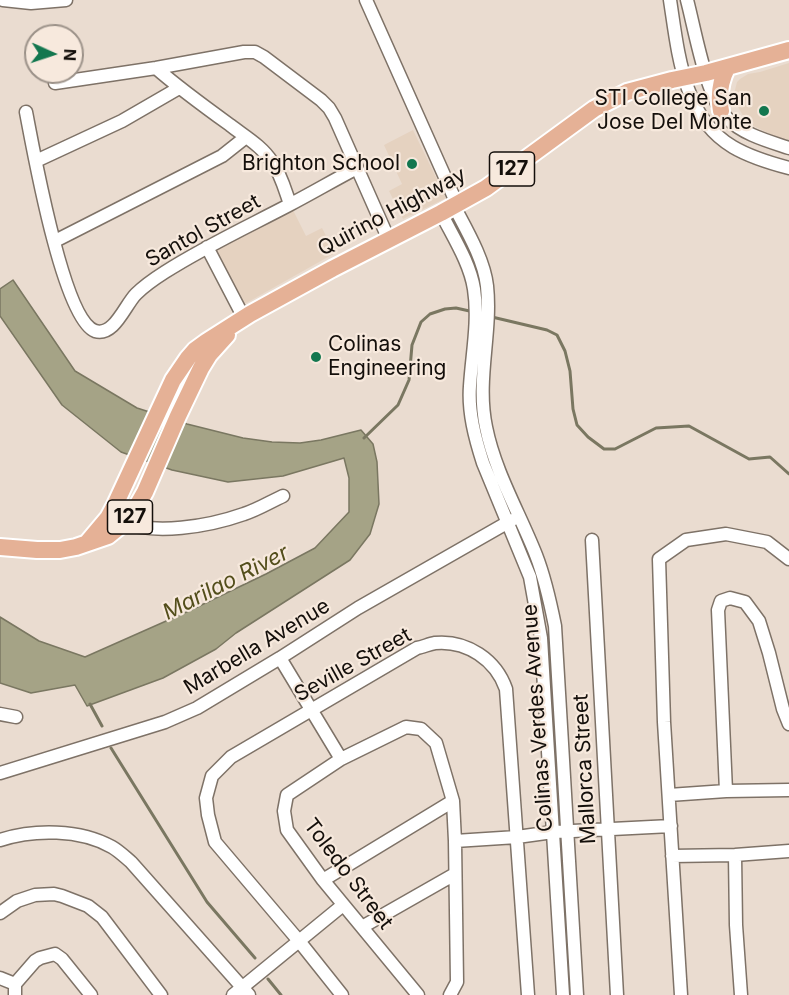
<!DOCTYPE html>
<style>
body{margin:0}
#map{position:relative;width:789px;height:995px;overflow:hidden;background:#eadcd0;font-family:Inter,sans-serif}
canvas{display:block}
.north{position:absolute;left:24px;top:24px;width:60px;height:60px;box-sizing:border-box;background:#f7e9dd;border:2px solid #9c9289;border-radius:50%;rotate:93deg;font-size:16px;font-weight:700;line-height:24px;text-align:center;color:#140f0b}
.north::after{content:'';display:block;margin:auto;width:21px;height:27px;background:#13774f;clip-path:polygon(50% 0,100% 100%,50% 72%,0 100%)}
</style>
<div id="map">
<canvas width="789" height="995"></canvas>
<div class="north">N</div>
</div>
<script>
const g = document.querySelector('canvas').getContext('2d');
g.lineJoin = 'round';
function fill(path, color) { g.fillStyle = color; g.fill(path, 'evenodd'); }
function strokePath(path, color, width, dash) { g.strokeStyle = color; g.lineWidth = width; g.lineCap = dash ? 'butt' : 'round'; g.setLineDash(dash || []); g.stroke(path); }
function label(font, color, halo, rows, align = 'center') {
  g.font = font + ' Inter,sans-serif'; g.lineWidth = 4.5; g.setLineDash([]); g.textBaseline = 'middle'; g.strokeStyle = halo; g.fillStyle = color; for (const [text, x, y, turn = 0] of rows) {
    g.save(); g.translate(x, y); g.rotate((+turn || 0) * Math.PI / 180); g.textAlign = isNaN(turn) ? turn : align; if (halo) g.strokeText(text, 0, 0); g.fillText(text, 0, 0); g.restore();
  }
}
const built = new Path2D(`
 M789,63V141L783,140L747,123L733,98L737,82L740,79L748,74L760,72Z
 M413,130L446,198L403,219L389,191L402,184L384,145Z
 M292,208L306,236L322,228L335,253L241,306L213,250Z`);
const water = new Path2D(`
 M13,280L75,371L137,408L187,424L243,438L272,442L300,443L321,440L361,430L373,444L377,462L379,504L370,534L350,560L236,633L216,649L163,678L87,706L75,685L31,693L0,683V617L39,641L85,657L191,610L266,574L315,548L349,512V478L344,458L283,476L228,482L172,470L121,452L62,405L0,316V289Z`);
const stream = new Path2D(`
 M492,317L547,330L557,335L565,351L570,371L573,409L577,425L588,437L604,449H615L656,428L689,426L749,459L770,457L789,474
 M364,438L398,405L409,380L412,345L421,322L430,314L445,309L456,308L474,312
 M90,704L102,726
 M111,748L207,902L255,958
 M268,979L281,995`);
const minor = new Path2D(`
 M3,0L31,3L66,0
 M366,0L457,204
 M670,0C678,52 683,118 733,147C750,157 770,163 789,168
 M687,0C695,30 706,97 727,118C742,134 768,141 789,148
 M156,68C180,89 205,107 230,125C244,136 262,146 272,162C281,174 285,190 290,204
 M55,83L156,68L244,52H255L264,57L321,100L329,108L335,118L389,240
 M26,112C33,148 63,319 95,331C114,337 125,305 136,294C144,286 154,279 165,272C204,247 247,227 289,205C312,193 334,180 357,168
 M36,161L122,121L179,88
 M454,206C466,229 484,259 487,286C492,333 476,380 486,427C495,472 519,512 536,555C545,578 550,601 555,626L577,995
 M441,213C453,237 470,263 474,289C479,321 472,354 470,386C468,412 475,438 483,463L530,577L541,638L563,995
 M55,241L222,156L246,137
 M207,247L244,318
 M119,522C156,535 207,527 244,514C257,510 270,502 283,496
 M592,540L617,995
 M280,658L341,759
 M0,714L16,717
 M0,773L165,722L197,708L280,658L358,608L512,520
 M726,791L718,610L721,601L730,598L745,602L759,621L769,653L783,709L789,724
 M669,795L726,791L789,790
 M0,840C34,829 80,829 112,847C119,851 125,857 131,862L249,995
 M455,841L517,837L553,832L671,826
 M735,855L736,925L741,995
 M672,856L735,855L789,851
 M323,880L453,801
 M0,913L17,901L35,895L54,894L62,896L88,906L102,917L161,995
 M362,927L455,874
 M0,978L15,984
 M15,995V984L35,961L40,958L55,954L62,959L91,995
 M233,995L343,905
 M342,995L299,941L215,842L208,815L206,798L212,776L231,757L417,648C423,647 429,644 435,643C467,640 496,660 506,689L528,995
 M418,995L323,880L287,830L284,811L287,795L341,759L406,727L421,729L436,743L453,801L455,841L457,982L450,995
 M681,995L664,722L659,559L686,540L726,534L767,542L789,559`);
const major = new Path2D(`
 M721,111C718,95 720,82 727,68
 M87,543L108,518L115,505L173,380L188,358L195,350L206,342L250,314L332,269L441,213L486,188L594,109L627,92L672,80L706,73L789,50
 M0,547L37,550H60L76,547L108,536L124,523L133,513L145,492L178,416L201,368L209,355L227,335`);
const markers = [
 [764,111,6,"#13774f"],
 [412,164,6,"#13774f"],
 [316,357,6,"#13774f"]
];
const shields = [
 [512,169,45],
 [130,517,45]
];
const shieldNames = [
 ["127",512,169],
 ["127",130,517]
];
const poiNames = [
 ["STI College San",752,99],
 ["Jose Del Monte",752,123],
 ["Brighton School",400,164],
 ["Colinas",328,345,"left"],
 ["Engineering",328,369,"left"]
];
const streetNames = [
 ["Quirino Highway",392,212,-28],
 ["Santol Street",203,231,-29],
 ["Marbella Avenue",257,647,-31],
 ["Seville Street",353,665,-29],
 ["Colinas Verdes Avenue",538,718,-94],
 ["Mallorca Street",585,769,-93],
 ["Toledo Street",348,874,53]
];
const waterNames = [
 ["Marilao River",226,583,-27]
];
fill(built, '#e5d2c0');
fill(water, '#a5a386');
strokePath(water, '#7a7761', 1.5);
strokePath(stream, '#7a7761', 3);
strokePath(minor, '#7e7267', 15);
strokePath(major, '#fff', 20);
strokePath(minor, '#fff', 12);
strokePath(major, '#e5b196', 16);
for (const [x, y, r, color] of markers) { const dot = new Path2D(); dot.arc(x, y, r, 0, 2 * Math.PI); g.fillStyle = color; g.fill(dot); strokePath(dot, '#f7e9dd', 2); }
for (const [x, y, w] of shields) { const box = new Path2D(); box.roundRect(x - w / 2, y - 17, w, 34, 4.5); g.fillStyle = '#f7e9dd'; g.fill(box); strokePath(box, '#140f0b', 1.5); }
label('bold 20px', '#140f0b', null, shieldNames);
label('21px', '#140f0b', '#f7e9dd', poiNames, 'right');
label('21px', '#140f0b', '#f7e9dd', streetNames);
label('italic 22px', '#534e1b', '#f7e9dd', waterNames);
</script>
